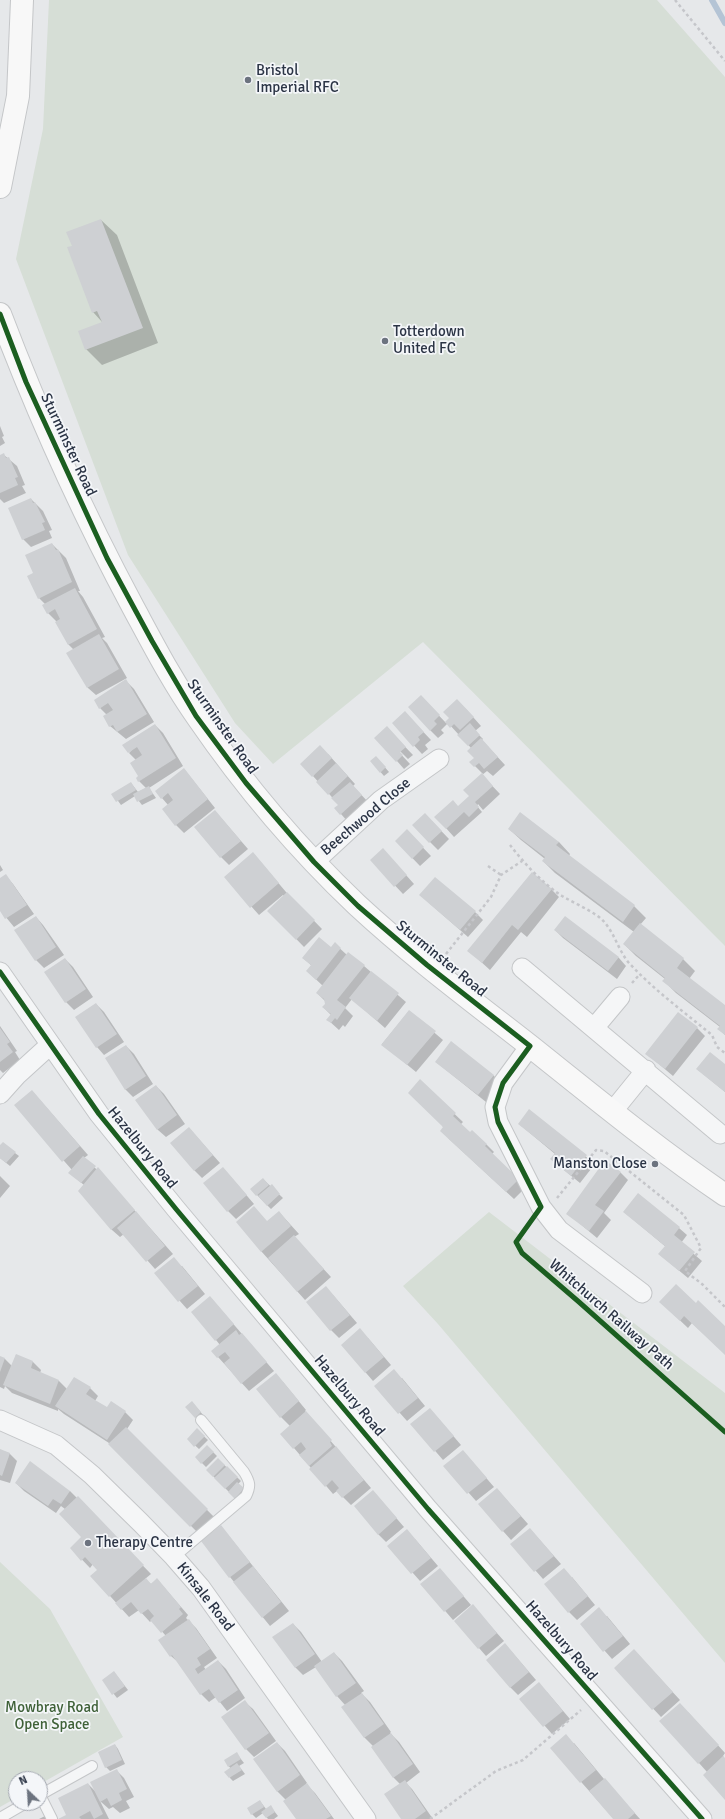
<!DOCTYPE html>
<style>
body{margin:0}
#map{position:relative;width:725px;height:1819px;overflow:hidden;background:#e6e8ea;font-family:Signika,sans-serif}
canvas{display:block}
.north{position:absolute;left:8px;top:1771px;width:40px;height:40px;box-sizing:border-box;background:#f4f6f9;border:1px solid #a4a8b1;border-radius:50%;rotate:335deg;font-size:11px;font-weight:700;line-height:16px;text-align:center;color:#2b3445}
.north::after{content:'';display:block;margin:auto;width:14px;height:18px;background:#6c737f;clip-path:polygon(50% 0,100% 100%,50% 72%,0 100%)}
</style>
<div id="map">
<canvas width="725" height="1819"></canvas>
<div class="north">N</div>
</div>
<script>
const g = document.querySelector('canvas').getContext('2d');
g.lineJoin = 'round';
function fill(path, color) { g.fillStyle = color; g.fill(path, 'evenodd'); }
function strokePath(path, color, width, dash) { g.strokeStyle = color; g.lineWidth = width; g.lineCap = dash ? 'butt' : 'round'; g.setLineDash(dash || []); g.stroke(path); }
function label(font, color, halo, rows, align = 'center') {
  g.font = font + ' Signika,sans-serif'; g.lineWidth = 3.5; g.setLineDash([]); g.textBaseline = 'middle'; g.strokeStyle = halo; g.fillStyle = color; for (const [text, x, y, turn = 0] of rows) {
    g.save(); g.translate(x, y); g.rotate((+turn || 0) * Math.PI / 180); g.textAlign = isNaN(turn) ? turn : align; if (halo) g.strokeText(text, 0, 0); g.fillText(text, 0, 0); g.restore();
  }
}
const green = new Path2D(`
 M49,0H657L725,77V946L423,642L273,764L235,723L128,555L16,259L43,129Z
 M489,1212L725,1393V1663L438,1324L403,1286Z
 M0,1562L50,1609L123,1737L40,1784V1779H16V1798L0,1807Z`);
const shadow = new Path2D(`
 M101,220L117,235L158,343L102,365L86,349L103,323L93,312L73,246Z
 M0,426L4,436L2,437L5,443L0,446Z
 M4,455L17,466L25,485L22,486L26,493L4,503L0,499V456Z
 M31,499L43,511L52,530L49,531L52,538L31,547L23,539Z
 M52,544L66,558L80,591H78L83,597L105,637L102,638L107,643L127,678L96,695L88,688L74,650L68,644L56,621L48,613L46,605L39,598L35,573Z
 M126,681L134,689L154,722L126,739L110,726L107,715L100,708Z
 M429,705L446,723L465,708L481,726L475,731L483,739L482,740L505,765L493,776L487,771L482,775L500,794L483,810L478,804L477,806L482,812L454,837L436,817L459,807L469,798L483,774L471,762L475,758L471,748L448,723L441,730L444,733L438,738L430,730Z
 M412,720L431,740L425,745L428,749L422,754L393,723Z
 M155,725L163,733L183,766L149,788L156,798L142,805L135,796L121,805L113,794L131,783L138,792L146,788L139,781L140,777L136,760L129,753Z
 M387,728L413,755L408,759L397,748L396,749L410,764L404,769L397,761Z
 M328,754L355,784L353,786L369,803L348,822L341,814L339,805L313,776Z
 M376,757L389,772L384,776L371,761Z
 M184,769L215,808L184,833L176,825L168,805L162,798Z
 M215,811L248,849L229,865L221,857Z
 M425,814L449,839L438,850L413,825Z
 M509,829L559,842L570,854L569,856L634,906L646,918L640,925L683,959L695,971L689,979L725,1007V1035L719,1029L720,1027L676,993L664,981L665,979L636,956L624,944L634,932L555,873L543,861L545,859L521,840Z
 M407,831L431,856L420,866L396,841Z
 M253,853L286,892L322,929L304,947L269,911L284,896L283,895L259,915L225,877Z
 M390,857L414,884L403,894L371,860Z
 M0,865L3,870L0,872Z
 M6,876L13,884L34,914L14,927L0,910V880Z
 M551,889L559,897L527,937L521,932L490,970L469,951Z
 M429,903L475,912L483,920L468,937Z
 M36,917L43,925L64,955L44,968L36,960Z
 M565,917L619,958L626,966L617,979L563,938L555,930Z
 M335,944L347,955L364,966L406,1002L385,1028L352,999L345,1008L353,1016L345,1027L343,1025L339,1030L328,1020L331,1015L323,1007L326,1004L325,1001L317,993L323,986L307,971L312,966L303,958L331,948Z
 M65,959L73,967L93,997L74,1010L66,1002Z
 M96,1004L104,1012L124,1042L104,1055L97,1047Z
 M409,1011L443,1040L416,1072L382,1044Z
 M0,1026L17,1051L15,1052L20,1060L3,1073L0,1070Z
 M697,1028L705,1036L673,1076L647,1054Z
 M126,1046L134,1054L153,1084L133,1097L125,1089Z
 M436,1062L493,1075L501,1083L486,1102Z
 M725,1065V1092L697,1069Z
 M420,1081L463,1122L460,1125L486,1144L494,1152L492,1154L526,1187L514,1199L449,1139Z
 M156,1086L164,1094L185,1124L166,1137L158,1130L137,1100Z
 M32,1091L88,1155L84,1158L105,1177L173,1254L155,1269L124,1234L120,1237L112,1230L80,1191L84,1185L73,1176L72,1170L15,1105Z
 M529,1111L595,1164L580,1183L559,1166L555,1154L519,1124Z
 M189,1128L220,1163L202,1178L194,1170Z
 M0,1147L15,1153L19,1156L10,1166L0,1158Z
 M620,1172L628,1180L604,1213L611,1220L597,1238L567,1213Z
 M0,1176L10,1186L0,1198Z
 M230,1176L254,1204L236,1219L228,1211Z
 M263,1179L283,1198L271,1209L257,1195Z
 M279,1212L299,1234L294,1237L331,1277L305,1300L261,1251L267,1222Z
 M624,1212L679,1228L687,1235L681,1243L702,1261L688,1278L659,1254L666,1247Z
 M182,1266L205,1294L187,1309L156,1274Z
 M333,1295L357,1323L339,1338L331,1330Z
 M210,1297L274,1371L249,1391L218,1357L220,1345L216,1340Z
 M669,1310L725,1327V1354L692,1323L688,1328Z
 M368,1338L391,1365L373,1381L342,1345Z
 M16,1355L33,1362L41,1370L40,1373L59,1381L67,1389L90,1388L98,1396L95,1401L107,1409L125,1412L133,1420L127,1429L215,1518L199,1534L109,1443L64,1414L58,1409V1411L12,1393L5,1386L4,1389L0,1387V1357L5,1359L12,1366Z
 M402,1378L425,1406L407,1421L376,1386Z
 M283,1382L306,1410L305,1411L371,1488L351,1505L337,1491L333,1494L294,1448L290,1426L281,1417Z
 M192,1402L204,1416L199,1421L186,1407Z
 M437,1417L461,1445L443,1460L412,1424Z
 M197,1430L208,1440L199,1449L188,1439Z
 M207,1446L217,1456L206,1467L196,1457Z
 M0,1450L9,1453L17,1461L10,1483L0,1480Z
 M218,1459L241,1481L238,1484L247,1492L239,1502L213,1476Z
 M470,1459L494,1487L476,1501L445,1466Z
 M16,1483L70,1491L85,1506L151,1574L145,1579L151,1584L157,1579L188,1615L186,1618L196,1628L217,1658L204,1667L206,1670L218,1661L226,1669L245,1698L227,1711L216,1697L209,1702L201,1694L179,1663L171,1656L166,1636L152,1620L150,1622L139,1610L129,1617L92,1576L98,1570L93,1564L90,1568L71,1548L83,1537L65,1509L61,1506L56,1513L24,1491Z
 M497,1489L528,1524L511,1540L479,1504Z
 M373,1491L404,1527L386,1542L378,1534Z
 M530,1529L561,1564L543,1579L512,1544Z
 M228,1535L289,1611L270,1626L230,1577Z
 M415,1539L438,1566L420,1581L389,1546Z
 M440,1569L471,1605L453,1620L422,1584Z
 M572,1577L595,1605L577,1620L569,1612Z
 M473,1606L504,1641L486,1656L479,1648Z
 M607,1616L630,1644L612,1659L581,1624Z
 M293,1624L301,1632L322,1662L334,1653L342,1661L364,1691L361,1693L370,1702L391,1732L390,1733L399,1742L420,1772L406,1783L412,1789L433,1819H403L400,1784L394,1778L372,1747L373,1746L364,1737L345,1705L337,1696L316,1667L303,1675L295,1667Z
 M505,1644L536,1680L518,1695L510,1687Z
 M634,1650L680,1700L661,1717L615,1668Z
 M114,1672L128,1690L117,1698L103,1680Z
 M547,1692L570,1719L552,1734L521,1699Z
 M245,1702L253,1709L276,1741L254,1757L246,1749Z
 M688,1712L725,1753L723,1756L725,1759V1798L707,1772L699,1763Z
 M277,1743L285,1751L307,1783L306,1784L315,1793L334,1819H298L286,1800L277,1791Z
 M574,1743L604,1779L640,1819H614L551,1748Z
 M115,1745L118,1749L125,1764L110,1771L106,1767Z
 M237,1754L244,1763L239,1766L245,1774L233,1781L230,1778L231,1769L225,1761Z
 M116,1770L124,1778L134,1797L126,1801L130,1808L120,1813L113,1807L109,1809L100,1801L109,1819H60L68,1815L88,1784L96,1792Z
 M260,1801L266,1809L271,1807L278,1816L274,1819H268L263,1813L256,1818L252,1814Z
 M45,1816L47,1819H39Z`);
const stream = new Path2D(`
 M712,0L725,23`);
const building = new Path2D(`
 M101,219L143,328L85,350L78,331L102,322L97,311L92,313L67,247L72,246L66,232Z
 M4,453L6,458L9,457L18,477L15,478L18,485L0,493V455Z
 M31,498L33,503L35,502L45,522L42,523L45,530L22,540L8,508Z
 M52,543L56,550L58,549L72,582L38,599L27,576L33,573L25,555Z
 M75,588L97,629L68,645L55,622L60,619L55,609L47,614L42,605Z
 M99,634L119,669L87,688L66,653Z
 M126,679L147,714L117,732L113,725L109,727L103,716L113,710L108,703L99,709L94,700Z
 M421,695L440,715L434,721L437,724L430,731L408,707Z
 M457,699L474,717L460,730L454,724L450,728L445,722L449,718L443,712Z
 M405,711L424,732L418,737L420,740L413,747L392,723Z
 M470,723L480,735L468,746L457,735Z
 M155,724L176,758L138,782L136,778L138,776L130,763L142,755L137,747L128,753L122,745Z
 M387,726L406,747L400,752L403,755L396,762L374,738Z
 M481,738L498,757L484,769L479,763L474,767L469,762L474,758L467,751Z
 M320,745L332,758L312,777L300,764Z
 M376,756L386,767L380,773L370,761Z
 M336,763L348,776L328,795L316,782Z
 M184,768L208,799L175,826L162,809L173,800L168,793L161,799L155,791Z
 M482,773L493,786L475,802L479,807L469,817L464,812L446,829L434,817L453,800L458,806L469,796L463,790Z
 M131,782L136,790L116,802L111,794Z
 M350,782L362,795L340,815L334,808L338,805L331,798Z
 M149,786L153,794L137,802L133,794Z
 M215,810L241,841L220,858L194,827Z
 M520,812L559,842L556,845L635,905L623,922L542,861L545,857L508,829Z
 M425,813L442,831L429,843L412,825Z
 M407,829L424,847L412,859L395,841Z
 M383,848L407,875L394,887L370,860Z
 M253,852L279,883L250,908L224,877Z
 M532,872L552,889L518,930L512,925L482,963L467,951Z
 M6,874L27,905L5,919L0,911V878Z
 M435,877L476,911L460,930L419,895Z
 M287,892L315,920L296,940L267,911Z
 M36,916L56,947L35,961L14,930Z
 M565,916L619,957L608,971L554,930Z
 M640,923L684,958L677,968L725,1005V1035L717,1029L720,1026L662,981L665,978L623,944Z
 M319,937L331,947L335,942L341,948L316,980L306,971L311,965L302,958Z
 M348,952L365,965L337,1000L346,1007L337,1020L335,1018L331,1023L326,1020L331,1014L322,1007L325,1004L324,999L316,993Z
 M65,958L86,989L65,1003L44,972Z
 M371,971L399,993L377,1021L349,998Z
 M96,1003L117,1034L96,1048L75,1017Z
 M409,1010L436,1031L407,1065L381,1045Z
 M678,1012L698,1027L665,1069L645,1054Z
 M0,1028L10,1042L7,1044L13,1052L0,1062Z
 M451,1041L494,1075L478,1095L435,1062Z
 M126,1045L146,1076L125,1090L105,1058Z
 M710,1052L725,1064V1092L696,1069Z
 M420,1079L456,1113L453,1116L470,1132L472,1130L487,1144L485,1146L519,1179L506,1192L440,1131L443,1127L408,1093Z
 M156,1085L177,1115L157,1130L135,1100Z
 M32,1090L80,1146L62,1162L14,1105Z
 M529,1109L587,1155L571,1176L550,1159L555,1153L518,1124Z
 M189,1127L213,1155L194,1171L170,1143Z
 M3,1142L16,1152L6,1163L0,1158V1145Z
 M83,1156L96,1166L81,1183L68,1173Z
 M605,1160L621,1172L595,1205L604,1211L589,1231L566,1214Z
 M98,1167L135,1210L111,1230L78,1191Z
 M223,1167L247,1195L227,1212L203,1183Z
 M263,1178L269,1185L256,1196L250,1189Z
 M272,1184L280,1194L267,1206L258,1196Z
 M638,1193L680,1227L674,1235L695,1252L679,1271L658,1254L665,1246L623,1212Z
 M254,1206L267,1221L279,1211L291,1226L261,1252L236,1222Z
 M136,1211L165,1246L146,1262L117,1228Z
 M294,1235L324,1269L297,1292L268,1258Z
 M174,1257L198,1286L178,1302L154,1273Z
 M676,1284L696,1303L698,1300L725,1326V1355L684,1316L680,1321L659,1302Z
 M326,1286L350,1315L330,1331L306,1302Z
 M210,1296L234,1324L215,1341L191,1312Z
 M360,1328L384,1357L365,1373L341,1345Z
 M236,1330L239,1335L242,1333L267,1362L241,1384L224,1363L230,1358L225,1352L217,1358L211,1351Z
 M16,1354L33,1361L31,1368L59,1380L50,1404L3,1385Z
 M0,1356L5,1358L0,1372Z
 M394,1369L418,1398L398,1414L374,1386Z
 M276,1373L299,1401L280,1418L256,1389Z
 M74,1377L91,1387L86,1394L95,1400L107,1407L111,1401L126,1411L107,1440L55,1406Z
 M192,1401L201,1412L195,1418L185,1407Z
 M430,1408L454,1436L434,1452L410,1424Z
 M306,1411L332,1440L330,1442L332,1446L309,1466L299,1455L306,1449L301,1442L293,1449L280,1434Z
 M126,1427L208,1509L190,1527L108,1444Z
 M197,1428L205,1436L194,1447L187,1439Z
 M207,1445L214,1452L201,1464L195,1457Z
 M336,1446L364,1480L342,1498L336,1491L339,1488L332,1480L325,1487L309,1469Z
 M0,1449L10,1453L2,1476L0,1475Z
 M463,1450L487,1478L467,1494L443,1466Z
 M218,1458L225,1465L213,1477L206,1470Z
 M30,1461L70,1491L61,1504L53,1499L48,1506L15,1483Z
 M227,1466L238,1477L225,1489L214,1478Z
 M237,1482L244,1488L235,1499L228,1492Z
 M497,1488L521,1516L502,1532L478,1504Z
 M373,1490L397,1518L378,1535L354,1506Z
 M78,1496L144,1565L109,1597L90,1576L97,1570L85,1557L81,1561L70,1548L81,1537L59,1514Z
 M221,1525L250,1562L229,1578L201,1541Z
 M530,1528L554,1556L534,1572L510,1544Z
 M407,1529L431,1558L411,1574L387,1546Z
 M253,1566L281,1602L262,1618L233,1582Z
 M440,1568L464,1596L444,1612L420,1584Z
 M564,1568L588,1596L568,1613L544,1584Z
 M146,1578L151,1584L157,1578L181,1607L179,1609L183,1614L161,1633L150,1620L154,1616L148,1609L141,1614L131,1602L121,1610L115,1603Z
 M473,1604L497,1633L478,1649L454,1621Z
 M599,1607L623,1636L603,1652L580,1624Z
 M189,1619L210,1649L197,1658L201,1665L195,1669L198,1674L218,1660L238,1690L219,1703L209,1689L200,1695L172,1655L170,1657L158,1640Z
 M293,1623L315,1654L295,1668L272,1637Z
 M505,1643L529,1672L510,1688L486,1660Z
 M634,1649L673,1692L652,1710L614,1668Z
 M334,1652L356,1683L336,1697L314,1666Z
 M114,1671L125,1686L112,1695L102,1680Z
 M539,1682L563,1711L543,1727L519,1699Z
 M362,1693L384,1724L364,1738L341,1707Z
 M245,1700L269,1733L245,1750L221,1717Z
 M680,1703L719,1745L698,1764L659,1721Z
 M391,1733L413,1764L393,1778L371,1747Z
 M566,1734L596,1770L580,1783L550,1748Z
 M277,1742L300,1775L277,1792L253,1759Z
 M115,1744L122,1760L105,1768L98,1752Z
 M237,1752L241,1759L228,1767L224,1760Z
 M723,1756L725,1758V1800L703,1775Z
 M237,1763L242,1770L229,1778L224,1772Z
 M117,1769L127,1789L119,1793L122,1800L111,1806L107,1798L100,1802L90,1782Z
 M605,1778L635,1813L628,1819H613L589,1791Z
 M405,1780L426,1811L415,1819H401L384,1794Z
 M88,1783L103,1814L94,1819L90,1811L79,1817L81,1819H58L66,1815L58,1798Z
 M307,1783L331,1816L326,1819H296L283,1801Z
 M260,1800L264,1807L251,1815L247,1808Z
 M271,1805L275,1812L266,1818L261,1812Z`);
const path = new Path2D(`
 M675,0L725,61
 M510,845C524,863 542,883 562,896C574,903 588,909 599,917C614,929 617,949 629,963C654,990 684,1012 712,1035L717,1047L725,1053
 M488,866L501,875
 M446,954L491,897L501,875L522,861
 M632,983L640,974
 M557,1198L596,1150L604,1151L684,1215L701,1248L685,1271L702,1284L725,1307
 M430,1819L496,1771L523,1760L581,1710`);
const lane = new Path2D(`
 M174,1557L246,1496C251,1486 250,1482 244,1472L201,1420
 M40,1795L92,1766
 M40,1795L52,1819
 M0,1818L26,1803`);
const street = new Path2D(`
 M314,862L381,800L439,759
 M522,968L720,1134
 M0,972L99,1114L176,1209L428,1509L702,1819
 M594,1028L620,997
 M530,1046L503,1083L495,1107L498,1122L541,1207L559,1230L642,1293
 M0,1094L17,1075L50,1045
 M612,1112L646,1070
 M0,1420L56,1445L92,1475L141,1523L174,1557L201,1588L366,1819`);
const secondary = new Path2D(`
 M0,187L18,96L22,0
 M0,314C38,414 82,512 133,607C153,644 173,683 198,718C244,785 298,849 357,905C412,956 471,1000 530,1046C594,1097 657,1149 725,1195`);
const cycleway = new Path2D(`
 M0,314L26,382L107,558L152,641L196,716L246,783L314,862L358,906L427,965L530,1046L503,1083L495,1107L498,1122L541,1207L516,1242L522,1253L579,1302L725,1432
 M0,972L99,1114L176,1209L428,1509L702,1819`);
const markers = [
 [248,80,4,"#6c737f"],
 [385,341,4,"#6c737f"],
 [655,1164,4,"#6c737f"],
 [88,1543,4,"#6c737f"]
];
const poiNames = [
 ["Bristol",256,71],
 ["Imperial RFC",256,88],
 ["Totterdown",393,332],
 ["United FC",393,349],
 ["Manston Close",647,1164,"right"],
 ["Therapy Centre",96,1543]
];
const streetNames = [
 ["Sturminster Road",68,445,65],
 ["Sturminster Road",222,727,55],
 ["Beechwood Close",366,817,-40],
 ["Sturminster Road",441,959,39],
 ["Hazelbury Road",142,1148,51],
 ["Whitchurch Railway Path",611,1315,41],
 ["Hazelbury Road",349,1396,50],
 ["Kinsale Road",205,1597,52],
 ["Hazelbury Road",561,1641,49]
];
const parkNames = [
 ["Mowbray Road",52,1708],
 ["Open Space",52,1725]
];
fill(green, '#d6ded6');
fill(shadow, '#0003');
strokePath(stream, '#b4c4d5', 6);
fill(building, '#ced0d3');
strokePath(lane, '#c4c6c8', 12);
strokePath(street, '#c4c6c8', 21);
strokePath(secondary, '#c4c6c8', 24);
strokePath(path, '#c5c6ca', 2.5, [3, 3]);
strokePath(lane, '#f5f6f7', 10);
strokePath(street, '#f5f6f7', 19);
strokePath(secondary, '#f8f8f8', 22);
strokePath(cycleway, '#1b5e20', 5);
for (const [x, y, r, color] of markers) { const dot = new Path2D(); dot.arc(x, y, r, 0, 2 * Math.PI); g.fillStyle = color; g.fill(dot); strokePath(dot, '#f4f6f9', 1.5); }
label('15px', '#2b3445', '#f4f6f9', poiNames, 'left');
label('15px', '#2b3445', '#f4f6f9', streetNames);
label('15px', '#3f6138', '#f4f6f9', parkNames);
</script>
